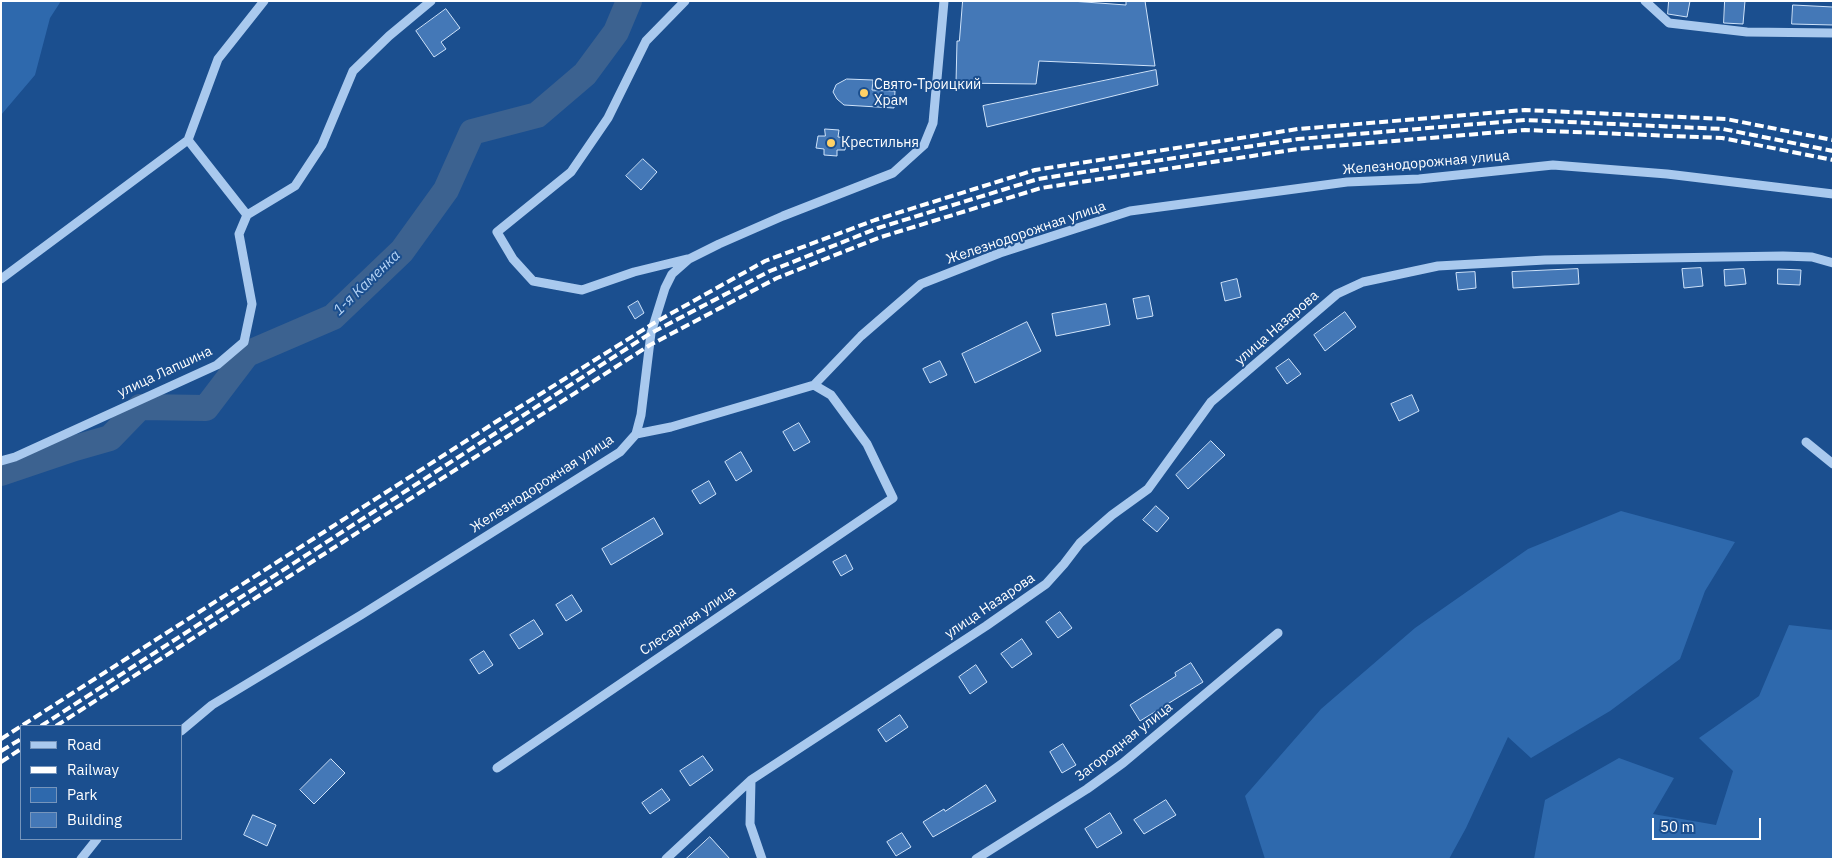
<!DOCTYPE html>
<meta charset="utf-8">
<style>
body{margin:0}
#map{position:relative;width:1834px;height:860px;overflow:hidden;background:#1b4f8f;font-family:"IBM Plex Sans",sans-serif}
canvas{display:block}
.frame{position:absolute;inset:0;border:2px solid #fff;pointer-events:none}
.legend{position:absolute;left:20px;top:725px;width:162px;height:115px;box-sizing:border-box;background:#1b4f8f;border:1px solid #7695bc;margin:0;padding:6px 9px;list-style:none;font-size:15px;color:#fff}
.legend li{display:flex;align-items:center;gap:10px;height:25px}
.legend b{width:25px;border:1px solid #7695bc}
.scale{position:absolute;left:1652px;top:818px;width:109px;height:22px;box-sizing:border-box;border:2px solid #fff;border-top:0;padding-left:6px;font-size:15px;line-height:18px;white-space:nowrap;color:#fff;-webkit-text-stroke:4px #1b4f8f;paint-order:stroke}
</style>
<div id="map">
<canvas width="1834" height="860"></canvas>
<div class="frame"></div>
<ul class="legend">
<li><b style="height:6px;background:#a9c9ee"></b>Road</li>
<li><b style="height:6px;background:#fff"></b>Railway</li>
<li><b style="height:14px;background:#2e69ad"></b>Park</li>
<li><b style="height:14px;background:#4478b7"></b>Building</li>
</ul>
<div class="scale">50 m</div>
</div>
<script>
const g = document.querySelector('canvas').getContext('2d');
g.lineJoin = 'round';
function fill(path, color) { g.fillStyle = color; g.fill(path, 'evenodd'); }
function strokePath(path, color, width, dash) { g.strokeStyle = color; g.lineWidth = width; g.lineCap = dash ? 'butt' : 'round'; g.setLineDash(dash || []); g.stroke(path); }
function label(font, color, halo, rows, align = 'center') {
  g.font = font + ' "IBM Plex Sans",sans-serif'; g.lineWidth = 4; g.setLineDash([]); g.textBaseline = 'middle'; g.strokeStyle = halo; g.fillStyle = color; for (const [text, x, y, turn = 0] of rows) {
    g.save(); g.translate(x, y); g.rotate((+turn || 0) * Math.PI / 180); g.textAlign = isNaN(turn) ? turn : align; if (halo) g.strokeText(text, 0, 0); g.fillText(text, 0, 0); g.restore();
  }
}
const green = new Path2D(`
 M1,1H61L50,18L35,75L1,115Z
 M1621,511L1735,542L1705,591L1680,659L1610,711L1531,758L1508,737L1466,828L1449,859H1265L1245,796L1321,709L1415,628L1528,549Z
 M1789,625L1833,630V859H1534L1545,800L1619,758L1674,778L1653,814L1716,825L1733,771L1699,738L1759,696Z`);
const river = new Path2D(`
 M1,473L75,448L110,438L140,407L206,408L247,354L333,317L402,251L446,190L472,132L537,115L585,74L616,32L629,1`);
const building = new Path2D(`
 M963,1H1071L1126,5V1H1145L1155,66L1039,61L1036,84L956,83L957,41H959Z
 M1669,1H1690L1687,17L1668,14Z
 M1725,1H1745L1743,24L1724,23Z
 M1793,5L1833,7V25L1792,24Z
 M446,9L460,28L441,42L446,49L434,57L416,31Z
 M1156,70L1158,85L987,127L983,106Z
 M847,79L873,80L872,90L895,91L894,108L844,105L837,99L833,92L836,85Z
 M825,129L839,130L838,137L846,138L845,150H837V156L824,155V149L816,148L818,136H825Z
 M643,159L657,172L641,190L626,176Z
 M1701,268L1703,286L1684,288L1682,269Z
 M1578,269L1579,284L1513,288L1512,272Z
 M1744,269L1746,284L1725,286L1724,270Z
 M1778,269L1801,270L1800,285L1778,284Z
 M1475,272L1476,288L1458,290L1456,273Z
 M1237,279L1241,297L1225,301L1221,283Z
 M1149,296L1153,316L1137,319L1133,299Z
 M638,301L644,313L635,319L628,307Z
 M1106,304L1110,325L1056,336L1052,314Z
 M1345,312L1356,327L1325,351L1314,335Z
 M1027,322L1041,351L975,383L962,354Z
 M1289,359L1301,374L1287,384L1276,368Z
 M940,361L947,375L930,383L923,369Z
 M1412,395L1419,411L1399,421L1391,404Z
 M799,423L810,442L794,451L783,432Z
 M1211,441L1225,455L1188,489L1176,475Z
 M741,452L752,471L736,481L725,462Z
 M709,481L716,494L700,504L692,491Z
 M1156,506L1169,518L1157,532L1143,520Z
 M654,518L663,534L611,565L602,549Z
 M846,555L853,569L841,576L833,562Z
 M572,595L582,611L566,621L556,605Z
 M1060,612L1072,628L1058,638L1046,622Z
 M534,620L543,634L519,649L510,635Z
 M1022,639L1032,654L1012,668L1001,654Z
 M484,651L493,665L479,674L470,660Z
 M1191,663L1203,682L1140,721L1130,705L1176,676L1175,673Z
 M976,665L987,682L970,694L959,677Z
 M900,715L908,727L886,742L878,730Z
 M1063,744L1076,765L1062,773L1050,752Z
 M703,756L713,770L690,786L680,771Z
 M331,759L345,773L314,804L300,790Z
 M986,785L996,801L933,837L923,822L944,809L945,811Z
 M662,789L670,800L650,814L642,803Z
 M1166,800L1176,815L1144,834L1134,820Z
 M1110,813L1122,833L1097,848L1085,829Z
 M253,815L276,825L267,846L244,835Z
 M902,833L911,847L896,856L887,842Z
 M710,837L730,859H686Z`);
const minor = new Path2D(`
 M685,1L646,41L608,118L571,172L497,232L513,259L533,281L582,290L634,272L687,259
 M1645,1L1669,23L1747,32L1833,33
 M188,140L218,59L264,1
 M1,279L188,140L247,215L295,186L322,145L353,71L389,36L431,1
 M636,434L641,415L651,333L665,288L672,274L689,259L719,244L783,216L893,173L924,145L933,123L944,1
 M1806,442L1833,464
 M1,461L15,457L217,365L244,342L252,304L239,234L247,215
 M181,731L212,705L361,615L620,452L636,434L671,427L814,385L861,336L921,284L1000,253L1130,211L1347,182L1419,179L1553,165L1667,174L1833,194
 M497,768L893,498L867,444L831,395L814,385
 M751,780L750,824L762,859
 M81,859L97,839
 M666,859L751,780L986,626L1046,584L1064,564L1080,543L1112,515L1148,489L1211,402L1337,294L1363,282L1438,266L1545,260L1783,256L1812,257L1833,263
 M976,859L1087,789L1123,763L1278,633`);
const rail = new Path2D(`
 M41,726L651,333L770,271L878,228L1038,179L1298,139L1525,120L1723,129L1833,151
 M56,726L650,345L777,278L881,237L1041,188L1298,149L1525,130L1722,138L1833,160
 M1,739L494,423L654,323L765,261L875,220L1035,170L1298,129L1525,110L1726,119L1833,140
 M1,751L21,739
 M1,762L21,749`);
const markers = [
 [864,93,5,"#ffd166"],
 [831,143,5,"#ffd166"]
];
const poiNames = [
 ["Свято-Троицкий",874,85],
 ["Храм",874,101],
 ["Крестильня",841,143]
];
const streetNames = [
 ["Железнодорожная улица",1426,163,-5],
 ["Железнодорожная улица",1026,233,-19],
 ["улица Назарова",1277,328,-41],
 ["улица Лапшина",165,372,-25],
 ["Железнодорожная улица",542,484,-33],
 ["улица Назарова",990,606,-34],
 ["Слесарная улица",688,621,-34],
 ["Загородная улица",1124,742,-38]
];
const waterNames = [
 ["1-я Каменка",367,283,-44]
];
fill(green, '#2e69ad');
strokePath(river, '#3c6290', 26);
fill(building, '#4478b7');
strokePath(building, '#cfe3fa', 1);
strokePath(minor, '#a9c9ee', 9);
strokePath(rail, '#fff', 4, [9, 4]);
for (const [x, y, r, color] of markers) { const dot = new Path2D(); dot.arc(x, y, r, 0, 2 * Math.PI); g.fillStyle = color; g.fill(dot); strokePath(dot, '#1b4f8f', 2); }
label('14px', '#fff', '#1b4f8f', poiNames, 'left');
label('14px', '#fff', '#1b4f8f', streetNames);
label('italic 15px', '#b5d3f5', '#1b4f8f', waterNames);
</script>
